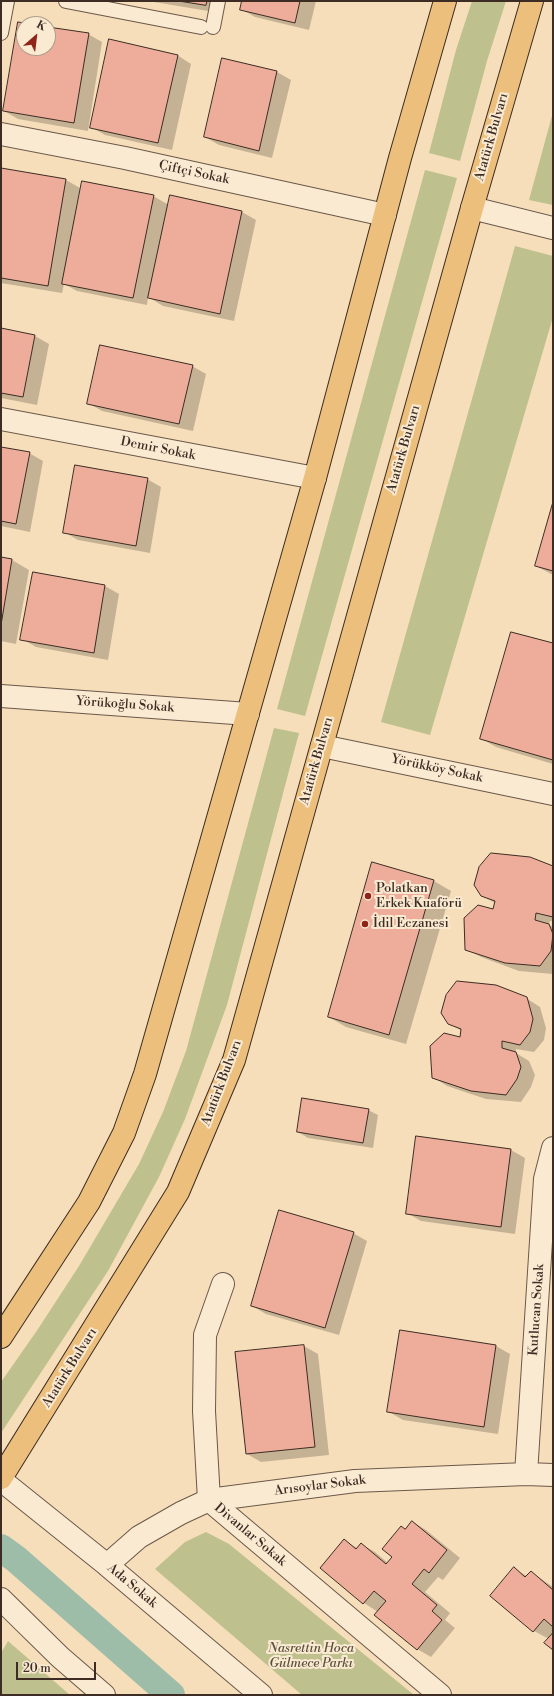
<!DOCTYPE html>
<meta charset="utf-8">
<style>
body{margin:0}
#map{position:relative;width:554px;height:1696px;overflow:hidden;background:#f7deba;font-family:"Libre Bodoni",serif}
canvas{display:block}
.frame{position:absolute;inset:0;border:2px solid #3c2c23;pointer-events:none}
.north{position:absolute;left:16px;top:16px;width:40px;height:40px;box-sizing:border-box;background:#faead2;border:1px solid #ae9e8c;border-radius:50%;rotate:28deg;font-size:11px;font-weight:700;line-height:16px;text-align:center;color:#3c2c23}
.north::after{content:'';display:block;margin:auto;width:14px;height:18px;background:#8f2418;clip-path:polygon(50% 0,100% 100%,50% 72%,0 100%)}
.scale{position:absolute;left:16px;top:1662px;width:80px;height:18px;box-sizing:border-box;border:2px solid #3c2c23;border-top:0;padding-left:5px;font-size:12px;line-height:14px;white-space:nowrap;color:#3c2c23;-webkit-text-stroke:3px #faead2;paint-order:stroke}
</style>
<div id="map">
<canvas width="554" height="1696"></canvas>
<div class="frame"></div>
<div class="north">K</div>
<div class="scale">20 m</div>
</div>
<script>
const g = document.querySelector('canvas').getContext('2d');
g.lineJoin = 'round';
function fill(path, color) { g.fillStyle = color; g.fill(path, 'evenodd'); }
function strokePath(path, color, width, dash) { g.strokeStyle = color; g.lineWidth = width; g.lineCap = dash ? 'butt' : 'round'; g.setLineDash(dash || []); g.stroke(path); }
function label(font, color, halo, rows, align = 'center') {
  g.font = font + ' "Libre Bodoni",serif'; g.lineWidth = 4; g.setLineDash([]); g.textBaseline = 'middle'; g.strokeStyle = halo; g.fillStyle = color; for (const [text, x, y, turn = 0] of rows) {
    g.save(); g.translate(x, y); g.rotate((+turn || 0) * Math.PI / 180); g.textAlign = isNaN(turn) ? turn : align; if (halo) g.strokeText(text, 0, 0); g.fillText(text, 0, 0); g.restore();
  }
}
const green = new Path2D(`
 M472,1H506L487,61L460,161L429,153L456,50Z
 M553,112V205L529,200Z
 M425,170L457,178L305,716L277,709Z
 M515,246L553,256V317L430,735L381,722Z
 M274,728L299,733L227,1005L185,1119L159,1177L108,1271L1,1433V1382L38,1329L79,1266L139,1164L163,1112L186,1051Z
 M206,1532L229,1544L414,1695H302L155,1569L185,1542Z
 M8,1641L70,1695H1V1653Z`);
const shadow = new Path2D(`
 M148,1H222L220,13Z
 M243,1H316L309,30L255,17L241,9Z
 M19,23L26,24H24V48H48V28L88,34L102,42L88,131L18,119L4,111Z
 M177,55L191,64L172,150L105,135L91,127Z
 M223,59L277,72L291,80L272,158L219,145L205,137Z
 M1,169L66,180L80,188L77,205L153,196L169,205L171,196L242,212L256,220L234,321L163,306L148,297L147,305L77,291L64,284L62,293L1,283Z
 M1,329L35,336L49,344L37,405L1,398Z
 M192,366L206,374L193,431L102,411L88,403Z
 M1,448L29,453L43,461L30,532L1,526Z
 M147,479L161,487L150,553L78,540L64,532Z
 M553,506V575L536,566Z
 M1,558L12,560L29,570L16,644L1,641Z
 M33,573L105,586L119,594L108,660L36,647L22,639Z
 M553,645V764L496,747L482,739Z
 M553,867V921H550L549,925L553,927V974L519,971L481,957L466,949L494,911L495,903L482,896Z
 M434,881L451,891L406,1044L346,1027L329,1017Z
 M526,998L540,1007L546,1028L544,1040L534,1052L516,1049V1053L529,1061L535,1075L531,1087L521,1102L486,1099L447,1086L433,1077L461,1038L462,1031L448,1023Z
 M368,1110L378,1115L373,1148L308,1138L298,1132Z
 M416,1137L511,1150L525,1158L515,1234L421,1221L407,1213Z
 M353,1233L367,1241L339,1335L266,1314L252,1306Z
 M400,1331L496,1346L510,1354L498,1434L403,1420L389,1412Z
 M304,1346L318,1354L329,1455L261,1462L247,1454Z
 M413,1522L426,1530L460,1558L443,1580L438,1577L425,1592L450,1613L445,1620L455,1628L431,1657L417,1649L378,1612L364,1603L344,1540L357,1548L361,1544L375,1552L388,1563L393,1557L406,1530Z
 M514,1569L527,1576L531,1572L553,1587V1649L549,1639L534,1631Z`);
const canal = new Path2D(`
 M1,1548L16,1559L171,1695`);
const building = new Path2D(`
 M179,1H207L206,5Z
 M242,1H300L295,23L240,10Z
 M18,22L32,24H24V48H48V27L89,33L74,123L3,111Z
 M109,39L178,55L158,143L90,128Z
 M222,58L277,71L259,151L204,137Z
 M1,168L66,179L48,286L1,278Z
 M82,181L154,195L133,298L62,284Z
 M170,195L242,211L220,314L148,298Z
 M1,328L35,335L23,397L1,393Z
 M100,345L193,365L179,424L87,404Z
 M1,447L30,452L16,524L1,521Z
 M75,465L148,478L136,546L63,533Z
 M553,502V571L535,566Z
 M1,557L12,559L1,625Z
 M33,572L105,585L94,653L20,640Z
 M511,632L553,643V760L480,739Z
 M491,853L530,857L553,866V917L536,913L535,920L549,924L553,934L551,951L540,966L505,963L465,950L464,918L478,905L493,909L495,901L481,896L474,885L479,867Z
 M372,862L434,880L389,1035L328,1017Z
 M457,981L496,985L527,997L533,1019L530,1032L520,1045L502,1041V1048L516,1052L521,1067L517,1079L506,1095L471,1091L432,1078L430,1046L444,1033L460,1037L461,1029L448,1024L441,1013L446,995Z
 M302,1098L369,1109L363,1143L297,1132Z
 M416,1136L511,1149L501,1227L406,1214Z
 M279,1210L354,1232L325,1328L251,1306Z
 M400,1330L496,1345L484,1427L387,1412Z
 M304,1345L315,1447L246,1454L235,1352Z
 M412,1521L447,1550L429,1573L424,1569L412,1584L437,1605L432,1611L442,1620L417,1650L374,1615L386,1601L374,1591L363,1604L320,1568L344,1539L356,1549L361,1543L386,1564L392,1557L382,1549L401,1526L405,1529Z
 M514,1567L525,1577L531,1571L553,1590V1627L544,1619L533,1632L490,1596Z
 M553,1633V1650L544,1643Z`);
const lane = new Path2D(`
 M66,1L201,27
 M213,27L218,1
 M1,33L7,1`);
const street = new Path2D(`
 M1,134L125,158L385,215
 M472,208L553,228
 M1,419L315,478
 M1,696L248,714
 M322,746L553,794
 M223,1284L205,1335L204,1411L209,1500L440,1695
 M526,1474L545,1179L553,1148
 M1,1480L107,1565L261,1695
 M107,1565L139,1537L181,1513L209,1500L355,1481L526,1474L553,1475
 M1,1599L60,1657L104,1695`);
const primary = new Path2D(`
 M1,1337L89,1202L124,1133L145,1074L315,478L400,158L445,1
 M1,1478L178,1192L234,1060L472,208L532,1`);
const markers = [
 [368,896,4,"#8f2418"],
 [365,924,4,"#8f2418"]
];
const streetNames = [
 ["Atatürk Bulvarı",492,137,-74],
 ["Çiftçi Sokak",194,173,12],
 ["Demir Sokak",158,449,11],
 ["Atatürk Bulvarı",404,449,-74],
 ["Yörükoğlu Sokak",125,705,4],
 ["Atatürk Bulvarı",317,761,-74],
 ["Yörükköy Sokak",437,769,12],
 ["Atatürk Bulvarı",222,1083,-69],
 ["Kutlucan Sokak",537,1310,-86],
 ["Atatürk Bulvarı",70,1368,-58],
 ["Arısoylar Sokak",320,1486,-7],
 ["Divanlar Sokak",250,1535,40],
 ["Ada Sokak",132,1586,40]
];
const poiNames = [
 ["Polatkan",376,889],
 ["Erkek Kuaförü",376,904],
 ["İdil Eczanesi",373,924]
];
const parkNames = [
 ["Nasrettin Hoca",311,1649],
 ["Gülmece Parkı",311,1664]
];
fill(green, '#bec18e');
fill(shadow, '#0003');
strokePath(canal, '#9ebda9', 28);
fill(building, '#edad9a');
strokePath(building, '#3c2c23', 1);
strokePath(lane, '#6b5849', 16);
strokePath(street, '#6b5849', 24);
strokePath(primary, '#3c2c23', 24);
strokePath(lane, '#faead2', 14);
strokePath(street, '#faead2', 22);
strokePath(primary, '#ecbf7d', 22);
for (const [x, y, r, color] of markers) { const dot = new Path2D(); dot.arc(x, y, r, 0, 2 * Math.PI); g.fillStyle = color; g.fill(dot); strokePath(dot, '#faead2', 1.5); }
label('13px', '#3c2c23', '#faead2', streetNames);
label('13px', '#3c2c23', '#faead2', poiNames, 'left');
label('italic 13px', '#5c513e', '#faead2', parkNames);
</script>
